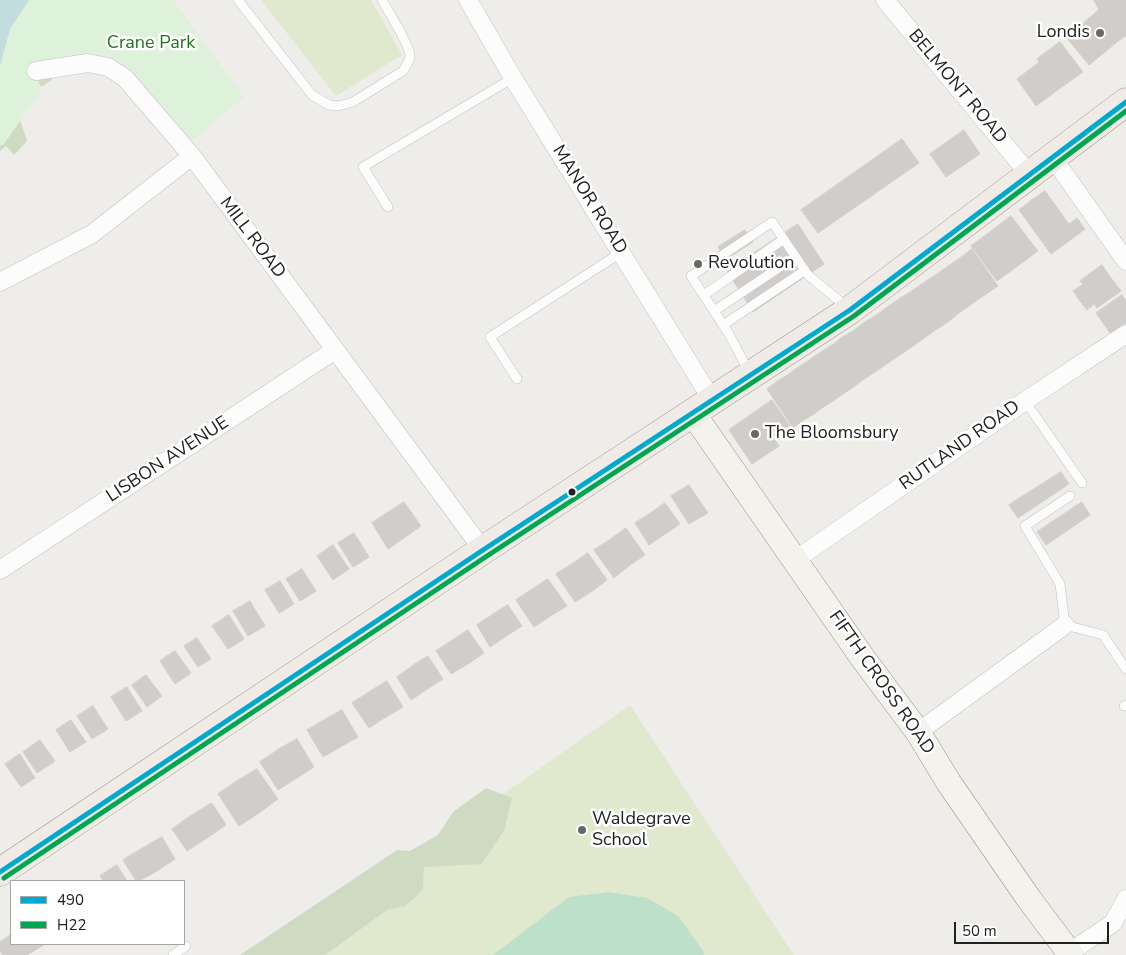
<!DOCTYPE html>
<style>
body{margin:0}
#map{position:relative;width:1126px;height:955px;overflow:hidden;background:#efedea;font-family:"Nunito Sans",sans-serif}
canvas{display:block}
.legend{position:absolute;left:10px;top:880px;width:175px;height:65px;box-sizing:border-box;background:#fff;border:1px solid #a6a6a6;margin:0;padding:6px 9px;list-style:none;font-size:15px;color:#212121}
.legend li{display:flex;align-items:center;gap:10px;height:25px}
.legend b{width:25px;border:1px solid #a6a6a6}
.scale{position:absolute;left:954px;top:922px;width:155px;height:22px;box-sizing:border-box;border:2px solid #212121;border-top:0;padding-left:6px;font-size:15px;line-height:18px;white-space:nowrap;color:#212121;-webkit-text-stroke:4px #fff;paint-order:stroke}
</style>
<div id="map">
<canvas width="1126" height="955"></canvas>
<ul class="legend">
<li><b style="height:6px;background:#00a9ce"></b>490</li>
<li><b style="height:6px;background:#00a651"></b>H22</li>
</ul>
<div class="scale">50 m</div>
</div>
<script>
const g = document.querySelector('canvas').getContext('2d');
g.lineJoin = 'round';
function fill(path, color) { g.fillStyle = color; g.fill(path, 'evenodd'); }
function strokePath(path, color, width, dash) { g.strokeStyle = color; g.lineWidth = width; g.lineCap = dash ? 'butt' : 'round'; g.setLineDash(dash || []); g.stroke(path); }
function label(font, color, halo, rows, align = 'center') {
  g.font = font + ' "Nunito Sans",sans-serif'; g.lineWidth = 5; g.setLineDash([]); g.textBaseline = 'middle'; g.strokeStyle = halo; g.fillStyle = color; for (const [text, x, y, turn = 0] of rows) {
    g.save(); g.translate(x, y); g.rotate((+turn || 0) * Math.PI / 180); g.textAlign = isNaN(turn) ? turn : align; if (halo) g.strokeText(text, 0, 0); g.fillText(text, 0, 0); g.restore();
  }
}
const grass = new Path2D(`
 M261,0H371L402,55L336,96Z
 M630,705L794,955H274Z`);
const forest = new Path2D(`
 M0,39L50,62L52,80L41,87L27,66L20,119L27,141L14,155L6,146L0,151Z
 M486,788L512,798L504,831L481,864L424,867L423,890L405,906L387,910L325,955H240L397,850L410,851L438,835L453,812Z`);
const park = new Path2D(`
 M0,0H173L244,97L184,147L108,67L36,71L41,91L4,144L0,146Z`);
const pitch = new Path2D(`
 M609,892L647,898L678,916L703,951L704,955H493L569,897Z`);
const water = new Path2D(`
 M0,0H29L10,29L0,66Z`);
const building = new Path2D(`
 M1094,0H1126V36L1122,38L1099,10Z
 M1099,10L1122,38L1100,56L1078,28Z
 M1078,28L1100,56L1089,65L1066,37Z
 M1060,42L1083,72L1059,89L1037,59Z
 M1040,62L1059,89L1036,106L1017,79Z
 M964,130L980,154L946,177L930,154Z
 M902,139L919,163L818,233L801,210Z
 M1045,191L1069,224L1077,218L1085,229L1065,244L1032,200Z
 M1032,200L1065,244L1051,254L1019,210Z
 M1011,216L1038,251L1015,268L989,233Z
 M798,224L824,264L753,312L727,271Z
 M745,230L753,242L726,259L718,247Z
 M989,233L1015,268L997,281L971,246Z
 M972,249L998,286L989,292L963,256Z
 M963,256L989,292L979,299L953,263Z
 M953,263L979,299L969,306L943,270Z
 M1102,265L1111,278L1080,301L1073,291L1083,284L1080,281Z
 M943,270L969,306L959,313L933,277Z
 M933,277L959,313L948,322L922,284Z
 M1111,278L1121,291L1097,308L1094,304L1087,310L1080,301Z
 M922,284L948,322L937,329L911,292Z
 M911,292L937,329L927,336L901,298Z
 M1122,295L1126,301V307L1103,323L1096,313Z
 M901,298L927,336L916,344L889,306Z
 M889,306L916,344L903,353L877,315Z
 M1126,307V323L1111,334L1103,323Z
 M877,315L903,353L891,361L864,323Z
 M864,323L891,361L878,370L852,332Z
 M852,332L878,370L869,376L843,337Z
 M843,337L869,376L860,382L834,344Z
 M834,344L860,382L852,388L826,349Z
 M826,349L852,388L840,396L814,357Z
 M814,357L840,396L830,403L804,364Z
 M804,364L830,403L822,408L796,369Z
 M796,369L822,408L814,414L788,375Z
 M788,375L814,414L804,420L778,381Z
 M778,381L804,420L793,428L767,389Z
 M772,400L790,426L773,437L779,446L752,464L729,430Z
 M1061,472L1069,484L1018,518L1009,505Z
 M689,485L708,513L689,524L671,496Z
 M404,502L421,526L404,538L387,513Z
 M1082,502L1090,515L1046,545L1037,532Z
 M665,503L680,524L665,534L651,513Z
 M387,513L404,538L388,549L372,523Z
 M651,513L665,534L649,545L635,523Z
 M626,528L645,555L630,565L611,539Z
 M354,533L369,557L353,567L338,543Z
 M611,539L630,565L614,578L594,550Z
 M333,545L349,569L333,580L317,556Z
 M588,553L607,580L591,592L572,564Z
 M572,564L591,592L575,602L556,574Z
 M302,569L316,591L300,601L286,579Z
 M548,579L567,606L549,617L531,590Z
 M280,581L294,604L279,613L265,590Z
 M531,590L549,617L534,627L516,600Z
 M250,601L265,626L248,636L233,611Z
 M508,605L522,626L505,637L492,615Z
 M229,615L244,639L228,649L212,626Z
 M492,615L505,637L490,647L477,625Z
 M468,630L484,653L468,664L453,640Z
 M197,638L211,659L198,667L184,646Z
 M453,640L468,664L451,674L436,651Z
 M175,651L191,673L175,684L160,661Z
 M428,656L443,679L429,688L414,665Z
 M414,665L429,688L411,700L397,677Z
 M146,675L162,696L147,707L132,685Z
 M387,681L403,707L386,717L371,691Z
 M127,687L142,711L126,721L111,697Z
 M371,691L386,717L369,728L352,703Z
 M93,706L108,729L92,739L77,716Z
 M342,710L358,737L342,746L326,719Z
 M326,719L342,746L323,757L307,730Z
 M71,720L86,742L70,752L56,730Z
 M297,739L314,767L297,778L279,749Z
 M40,740L55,761L37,773L23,752Z
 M279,749L297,778L278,790L260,762Z
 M20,754L35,778L21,787L5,764Z
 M257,769L278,799L259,813L237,781Z
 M237,781L259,813L239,826L218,794Z
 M212,803L226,825L207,838L192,815Z
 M192,815L207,838L187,851L172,829Z
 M162,837L175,859L157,871L143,848Z
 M143,848L157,871L139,881H136L123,860Z
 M117,865L127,881H103L100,876Z
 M11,935V944H20L27,955H3L0,951V942Z
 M20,944H45L27,955Z`);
const lane = new Path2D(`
 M238,0L312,95L329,105L338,106L353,102L403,71C406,66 409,62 410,57C411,47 388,11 382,0
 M388,207L363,167L513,78
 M704,295L784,239
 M714,311L691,276L772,222L808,275L848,308
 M723,325L804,271
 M749,372L729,334L714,311L795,257
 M517,379L490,337L622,252
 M1025,401L1082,483
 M1070,496L1025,526L1060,584L1065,625L1103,635L1126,669
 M1124,706L1126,705
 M173,955L186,946`);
const street = new Path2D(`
 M468,0L513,78L712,400
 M885,0L1029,174
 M36,71L88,63L108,67L125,78L192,156L483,550
 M1053,158L1126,261
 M0,282L92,234L192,156
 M795,560L1025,401L1126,334
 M0,570L335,350
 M918,732L1065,625
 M1070,952L1113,923L1126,899`);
const secondary = new Path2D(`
 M692,412L862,657L918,732L949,783L1029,899L1071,955`);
const primary = new Path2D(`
 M0,872L483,550L850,310L1126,102`);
const bus1 = new Path2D(`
 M0,872L483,550L850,310L1126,102`);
const bus2 = new Path2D(`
 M4,878L487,556L854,316L1126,111`);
const markers = [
 [1100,33,5,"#696867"],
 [698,264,5,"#696867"],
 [755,434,5,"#696867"],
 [572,492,4.5,"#212121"],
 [582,830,5,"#696867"]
];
const poiNames = [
 ["Londis",1090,33,"right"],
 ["Revolution",708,264],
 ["The Bloomsbury",765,434],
 ["Waldegrave",592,820],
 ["School",592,841]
];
const parkNames = [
 ["Crane Park",151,44]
];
const streetNames = [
 ["BELMONT ROAD",957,87,50],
 ["MANOR ROAD",589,200,58],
 ["MILL ROAD",252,238,53],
 ["RUTLAND ROAD",960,446,-35],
 ["LISBON AVENUE",168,460,-33],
 ["FIFTH CROSS ROAD",881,683,55]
];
fill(grass, '#e0e8cd');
fill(forest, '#cfdac3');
fill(park, '#def1da');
fill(pitch, '#bce0ca');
fill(water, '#c2dddd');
fill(building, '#d0cdcb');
strokePath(building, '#d2cecc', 1);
strokePath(lane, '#c2c2c0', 10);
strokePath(street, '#c2c2c0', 19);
strokePath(secondary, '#989684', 26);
strokePath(primary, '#a39689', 29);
strokePath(lane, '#fdfcfc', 9);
strokePath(street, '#fdfcfc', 18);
strokePath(secondary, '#f3f2ed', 25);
strokePath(primary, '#f0ebe7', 28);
strokePath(bus1, '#00a9ce', 5);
strokePath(bus2, '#00a651', 5);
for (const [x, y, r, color] of markers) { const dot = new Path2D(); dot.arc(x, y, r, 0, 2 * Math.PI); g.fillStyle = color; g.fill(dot); strokePath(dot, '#fff', 2); }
label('18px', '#212121', '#fff', poiNames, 'left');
label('18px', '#22741a', '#fff', parkNames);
label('18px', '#212121', '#fff', streetNames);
</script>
